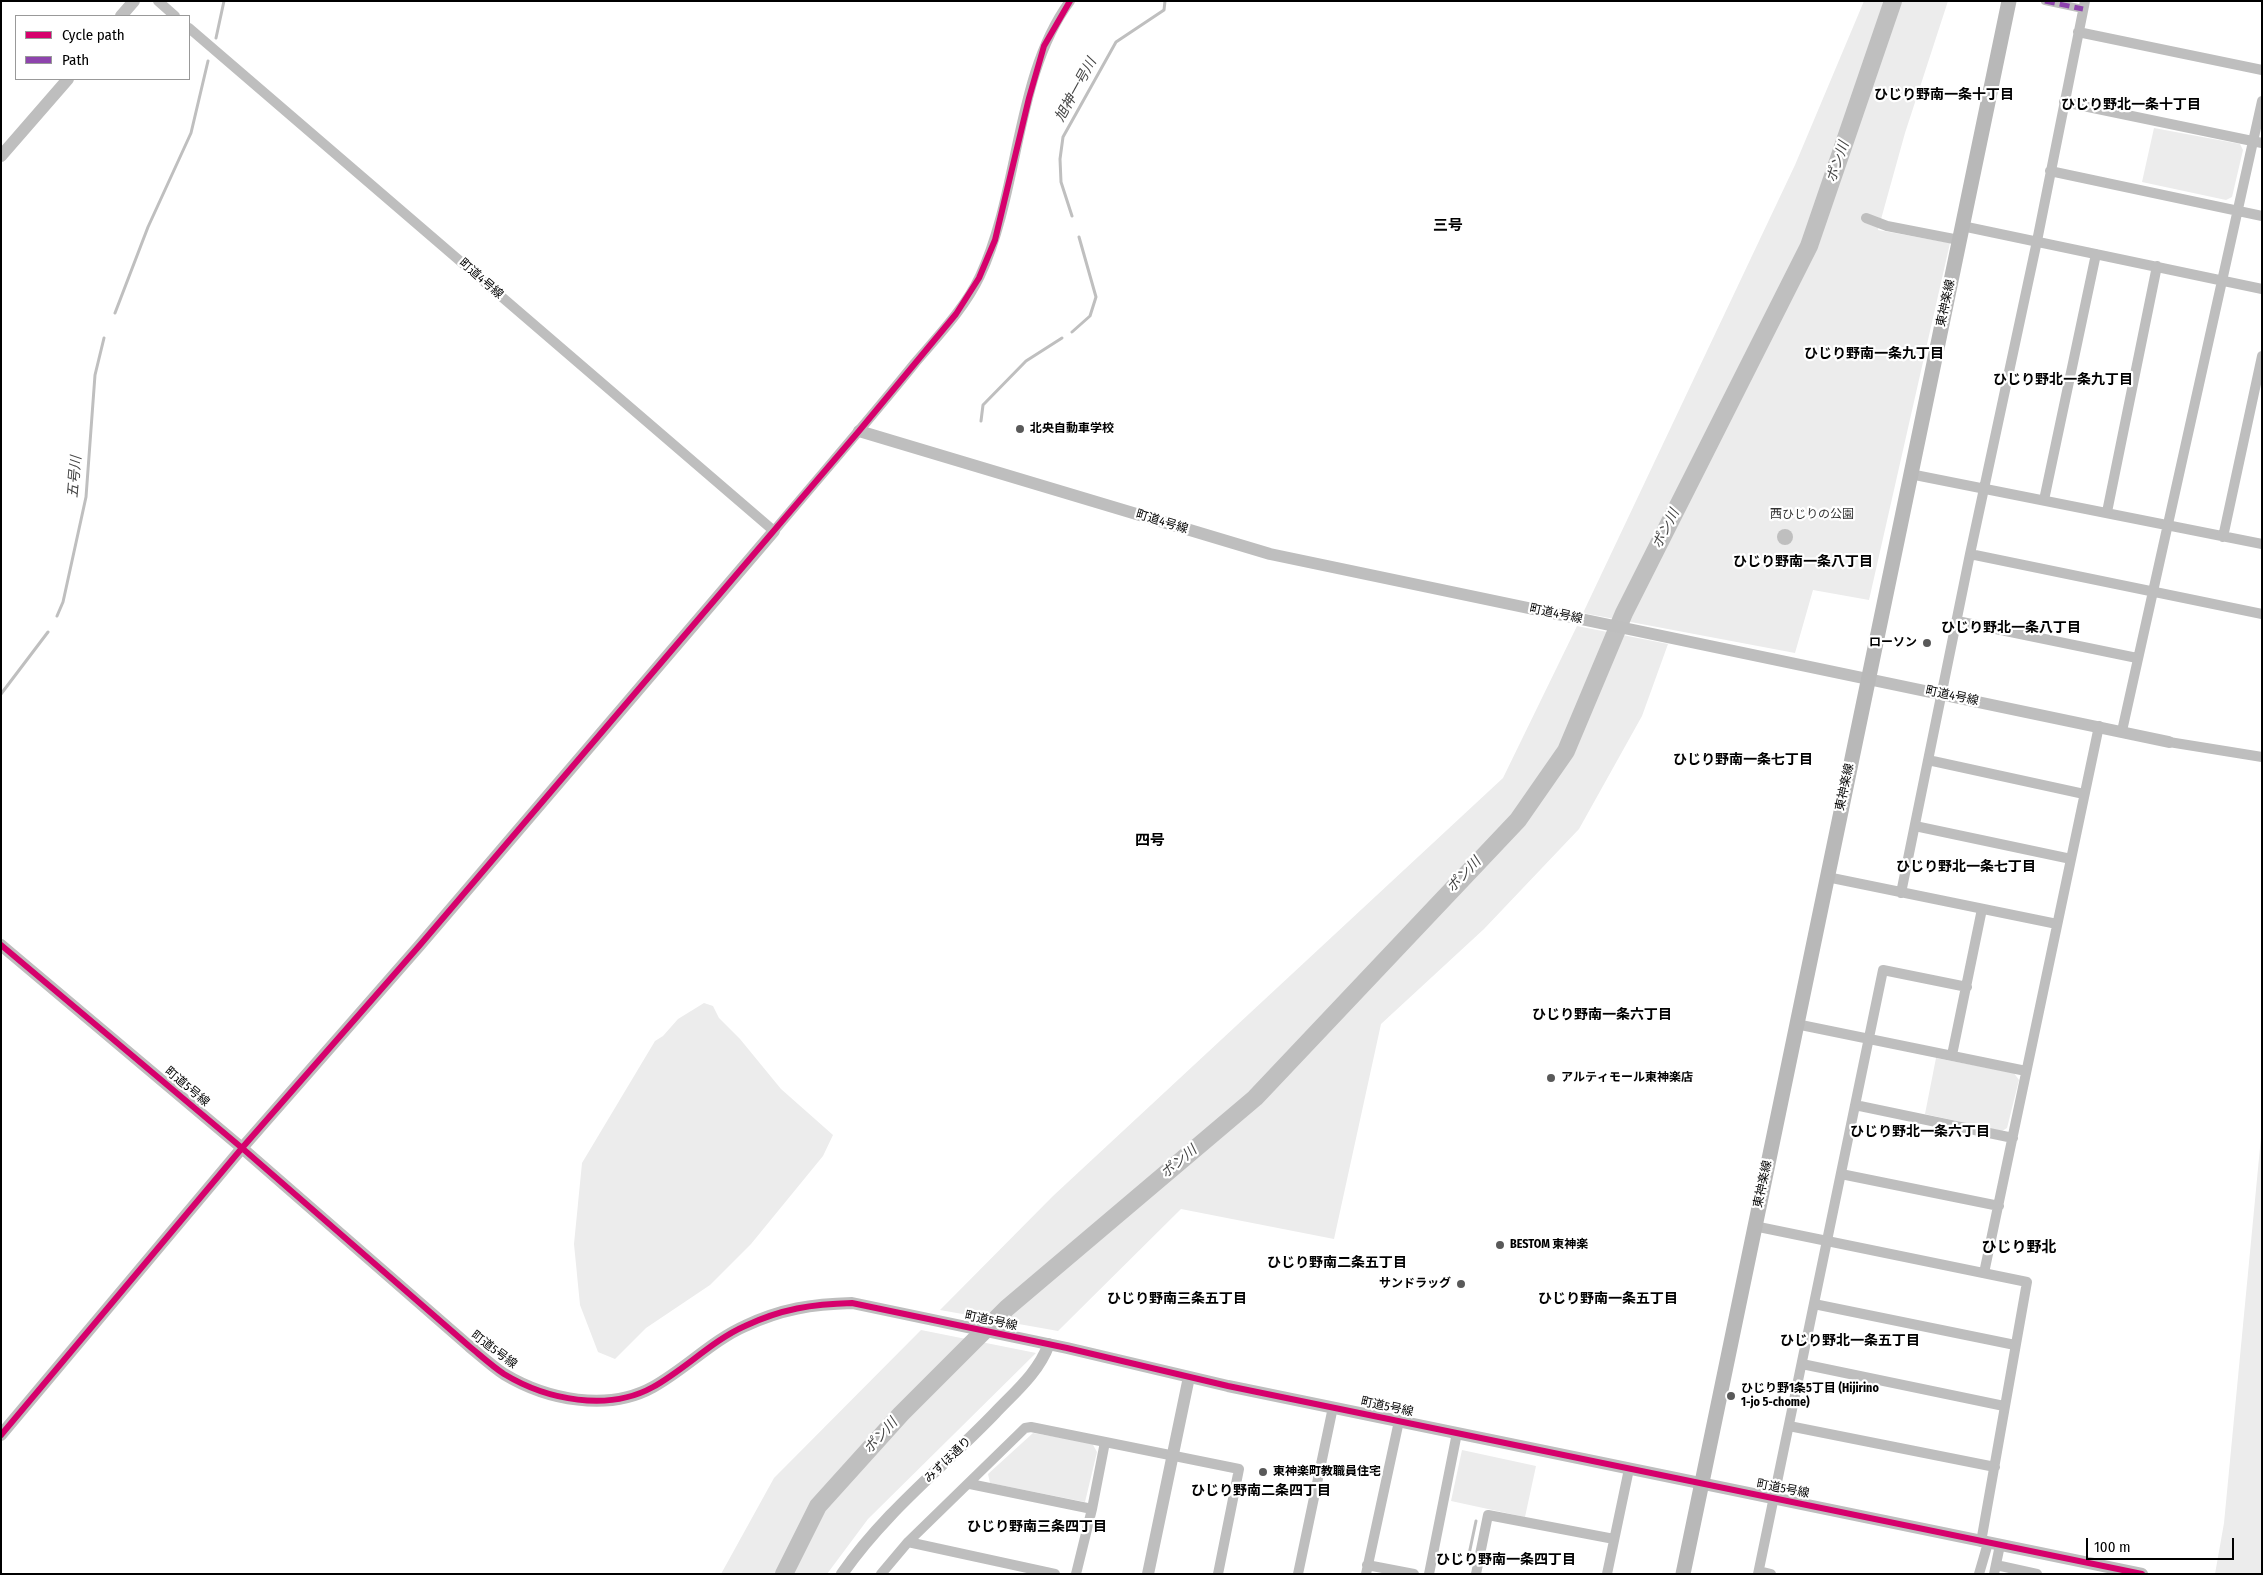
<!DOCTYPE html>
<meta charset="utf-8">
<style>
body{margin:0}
#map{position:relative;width:2263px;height:1575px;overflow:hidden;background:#fff;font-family:"Fira Sans Condensed",sans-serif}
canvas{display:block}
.frame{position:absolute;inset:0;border:2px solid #000;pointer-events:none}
.legend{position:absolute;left:15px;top:15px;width:175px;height:65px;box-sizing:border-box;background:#fff;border:1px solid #999;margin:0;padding:6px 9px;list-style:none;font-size:15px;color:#000}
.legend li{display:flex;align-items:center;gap:10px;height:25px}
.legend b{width:25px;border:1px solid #999}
.scale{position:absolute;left:2086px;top:1538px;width:148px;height:22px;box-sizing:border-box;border:2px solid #000;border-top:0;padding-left:6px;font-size:15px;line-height:18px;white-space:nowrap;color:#000;-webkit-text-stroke:4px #fff;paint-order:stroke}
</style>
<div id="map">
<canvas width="2263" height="1575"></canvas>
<div class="frame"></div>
<ul class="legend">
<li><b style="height:6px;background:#d6006c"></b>Cycle path</li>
<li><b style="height:6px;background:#8e44ad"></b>Path</li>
</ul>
<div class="scale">100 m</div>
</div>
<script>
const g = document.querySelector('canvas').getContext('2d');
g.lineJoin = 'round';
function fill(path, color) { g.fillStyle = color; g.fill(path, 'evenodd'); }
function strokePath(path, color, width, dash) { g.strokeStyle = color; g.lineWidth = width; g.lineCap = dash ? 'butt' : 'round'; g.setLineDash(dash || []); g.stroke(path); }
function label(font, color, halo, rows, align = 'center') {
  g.font = font + ' "Fira Sans Condensed","Noto Sans JP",sans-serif'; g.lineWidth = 4.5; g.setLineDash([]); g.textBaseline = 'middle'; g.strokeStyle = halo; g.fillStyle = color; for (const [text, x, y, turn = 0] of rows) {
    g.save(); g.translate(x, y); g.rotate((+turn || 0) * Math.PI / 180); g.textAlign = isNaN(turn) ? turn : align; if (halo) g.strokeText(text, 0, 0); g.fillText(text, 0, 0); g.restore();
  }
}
const green = new Path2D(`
 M1864,1H1948L1905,133L1878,230L1950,243L1869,600L1813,590L1795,653L1583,613L1795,165Z
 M2154,128L2240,144L2243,150L2232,197L2226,200L2142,182Z
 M1577,626L1668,644L1642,716L1579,829L1484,929L1381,1024L1334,1239L1181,1209L1058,1331L940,1310L1053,1196L1503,778Z
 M704,1003L713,1006L719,1018L740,1039L781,1089L833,1135L823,1156L751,1244L710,1285L646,1328L615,1359L598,1352L580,1305L574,1244L582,1163L655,1041L663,1036L678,1019Z
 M1936,1058L2014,1073L2019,1080L2007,1128L2002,1131L1925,1114Z
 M2262,1127V1574H2215L2224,1523Z
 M921,1330L1036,1353L868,1519L827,1574H721L774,1478Z
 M1033,1433L1092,1443L1097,1452L1085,1502L990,1483L988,1474Z
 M1462,1450L1536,1466L1525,1517L1451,1501Z`);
const water = new Path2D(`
 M1777 537a8 8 0 1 1 16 0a8 8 0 1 1-16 0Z`);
const stream = new Path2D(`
 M216,38L224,1
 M1072,216L1061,182L1060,159L1063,137L1116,42L1164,10L1165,1
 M115,313L148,227L191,133L208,61
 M1072,332L1090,316L1096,297L1079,237
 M981,421L983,405L1026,361L1062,338
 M57,616L63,602L86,497L95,375L104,338
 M1,694L48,632
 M1468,1559L1476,1521`);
const river = new Path2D(`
 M784,1574L818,1506L901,1414L1007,1308L1255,1098L1518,820L1566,751L1624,613L1809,246L1893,1`);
const pedestrian = new Path2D(`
 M2045,1L2083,9`);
const minor = new Path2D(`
 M158,1L175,16
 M189,28L774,531C821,475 869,420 915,363C938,336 965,308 980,276C1020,191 1015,75 1070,1
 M2078,32L2262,70
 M2064,102L2262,143
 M2050,171L2262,216
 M1866,218L1887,226L1959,240
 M1962,226L2262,289
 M1910,474L2262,544
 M2044,500L2096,254
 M2107,512L2157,266
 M2223,537L2262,356
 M1970,554L2262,614
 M1957,621L2137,658
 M2122,731L2262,101
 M2169,742L2262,757
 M1928,760L2084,794
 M1915,826L2071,859
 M1827,877L2057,924
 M1901,893L1970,554L2037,241L2085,1
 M1796,1024L2026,1071
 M1952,1055L1982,909
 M1855,1105L2013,1138
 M1841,1174L1999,1206
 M1754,1226L2027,1282L1981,1542
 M1984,1273L2099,726
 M1814,1304L2015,1345
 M1802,1364L2004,1406
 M1789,1426L1995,1467
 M970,1484L1092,1509
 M908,1542L1055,1574
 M1367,1565L1414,1574
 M1996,1565L2037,1574
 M1759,1571L1771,1574
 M881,1574L908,1542L1025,1428L1031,1427L1239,1469L1218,1574
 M1076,1574L1092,1509L1105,1442
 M1298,1574L1333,1407
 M1366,1574L1399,1421
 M1429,1574L1457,1433
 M1476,1574L1488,1515L1614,1539
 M1607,1574L1629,1469
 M1758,1574L1883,970L1967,987
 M1979,1574L1988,1543
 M1994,1574L2000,1545`);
const tertiary = new Path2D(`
 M121,16L134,1
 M1,156L68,79
 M859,431L1270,554L2169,742
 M1,945L242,1148L469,1346C480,1355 492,1366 504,1374C547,1400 608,1412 653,1387C684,1370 713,1340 745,1326C781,1309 812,1304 852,1303L1067,1348L1228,1386L2142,1574
 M1,1435L242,1148L420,945L774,531
 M842,1574C884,1513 944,1466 995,1413C1016,1391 1038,1373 1049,1344
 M1148,1574L1189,1377`);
const secondary = new Path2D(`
 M1683,1574L2009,1`);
const quiet = new Path2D(`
 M2045,1L2083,9`);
const cycleway = new Path2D(`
 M1,945L242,1148L469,1346C480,1355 492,1366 504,1374C547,1400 608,1412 653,1387C684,1370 713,1340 745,1326C781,1309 812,1304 852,1303L1067,1348L1228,1386L2142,1574
 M1,1435L242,1148L420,945L859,431L956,314L979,278L995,240L1029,98L1044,46L1070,1`);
const markers = [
 [1020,429,5,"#595959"],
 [1927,643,5,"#595959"],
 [1551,1078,5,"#595959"],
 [1500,1245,5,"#595959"],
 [1461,1284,5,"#595959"],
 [1731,1396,5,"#595959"],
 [1263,1472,5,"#595959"]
];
const streetNames = [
 ["町道4号線",481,279,41],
 ["東神楽線",1946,303,-78],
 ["町道4号線",1162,522,17],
 ["町道4号線",1556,614,12],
 ["町道4号線",1952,696,12],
 ["東神楽線",1845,787,-78],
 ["町道5号線",187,1087,40],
 ["東神楽線",1763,1184,-78],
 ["町道5号線",991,1321,12],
 ["町道5号線",494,1350,37],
 ["町道5号線",1387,1407,12],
 ["みずほ通り",948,1460,-44],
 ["町道5号線",1783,1489,11]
];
const poiNames = [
 ["北央自動車学校",1030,429],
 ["ローソン",1917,643,"right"],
 ["アルティモール東神楽店",1561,1078],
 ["BESTOM 東神楽",1510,1245],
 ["サンドラッグ",1451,1284,"right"],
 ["ひじり野1条5丁目 (Hijirino",1741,1389],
 ["1-jo 5-chome)",1741,1403],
 ["東神楽町教職員住宅",1273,1472]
];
const parkNames = [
 ["西ひじりの公園",1812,515]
];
const waterNames = [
 ["旭神一号川",1076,90,-61],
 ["ポン川",1838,162,-71],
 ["五号川",75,477,-85],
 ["ポン川",1666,529,-63],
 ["ポン川",1464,875,-47],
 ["ポン川",1179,1162,-40],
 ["ポン川",881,1436,-48]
];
const neighbourhoodNames = [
 ["ひじり野南一条十丁目",1944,95],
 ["ひじり野北一条十丁目",2131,105],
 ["ひじり野南一条九丁目",1874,354],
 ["ひじり野北一条九丁目",2063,380],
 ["ひじり野南一条八丁目",1803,562],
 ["ひじり野北一条八丁目",2011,628],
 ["ひじり野南一条七丁目",1743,760],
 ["ひじり野北一条七丁目",1966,867],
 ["ひじり野南一条六丁目",1602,1015],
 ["ひじり野北一条六丁目",1920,1132],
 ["ひじり野南二条五丁目",1337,1263],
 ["ひじり野南三条五丁目",1177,1299],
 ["ひじり野南一条五丁目",1608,1299],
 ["ひじり野北一条五丁目",1850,1341],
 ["ひじり野南二条四丁目",1261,1491],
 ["ひじり野南三条四丁目",1037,1527],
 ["ひじり野南一条四丁目",1506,1560]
];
const quarterNames = [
 ["三号",1448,226],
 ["四号",1150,841],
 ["ひじり野北",2019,1248]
];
fill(green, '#ececec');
fill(water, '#bfbfbf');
strokePath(stream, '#bfbfbf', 3);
strokePath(river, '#bfbfbf', 18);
strokePath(pedestrian, '#bebebe', 8);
strokePath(minor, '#bebebe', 10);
strokePath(tertiary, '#bebebe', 12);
strokePath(secondary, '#b8b8b8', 15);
strokePath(quiet, '#8e44ad', 5, [10, 5]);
strokePath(cycleway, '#d6006c', 6);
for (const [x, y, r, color] of markers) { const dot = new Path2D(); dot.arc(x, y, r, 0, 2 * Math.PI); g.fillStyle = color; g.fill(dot); strokePath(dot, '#fff', 2); }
label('12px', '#000', '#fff', streetNames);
label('bold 12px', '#000', '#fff', poiNames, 'left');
label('12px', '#333', '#fff', parkNames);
label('italic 14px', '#444', '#fff', waterNames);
label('bold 14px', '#000', '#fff', neighbourhoodNames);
label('bold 15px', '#000', '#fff', quarterNames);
</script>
